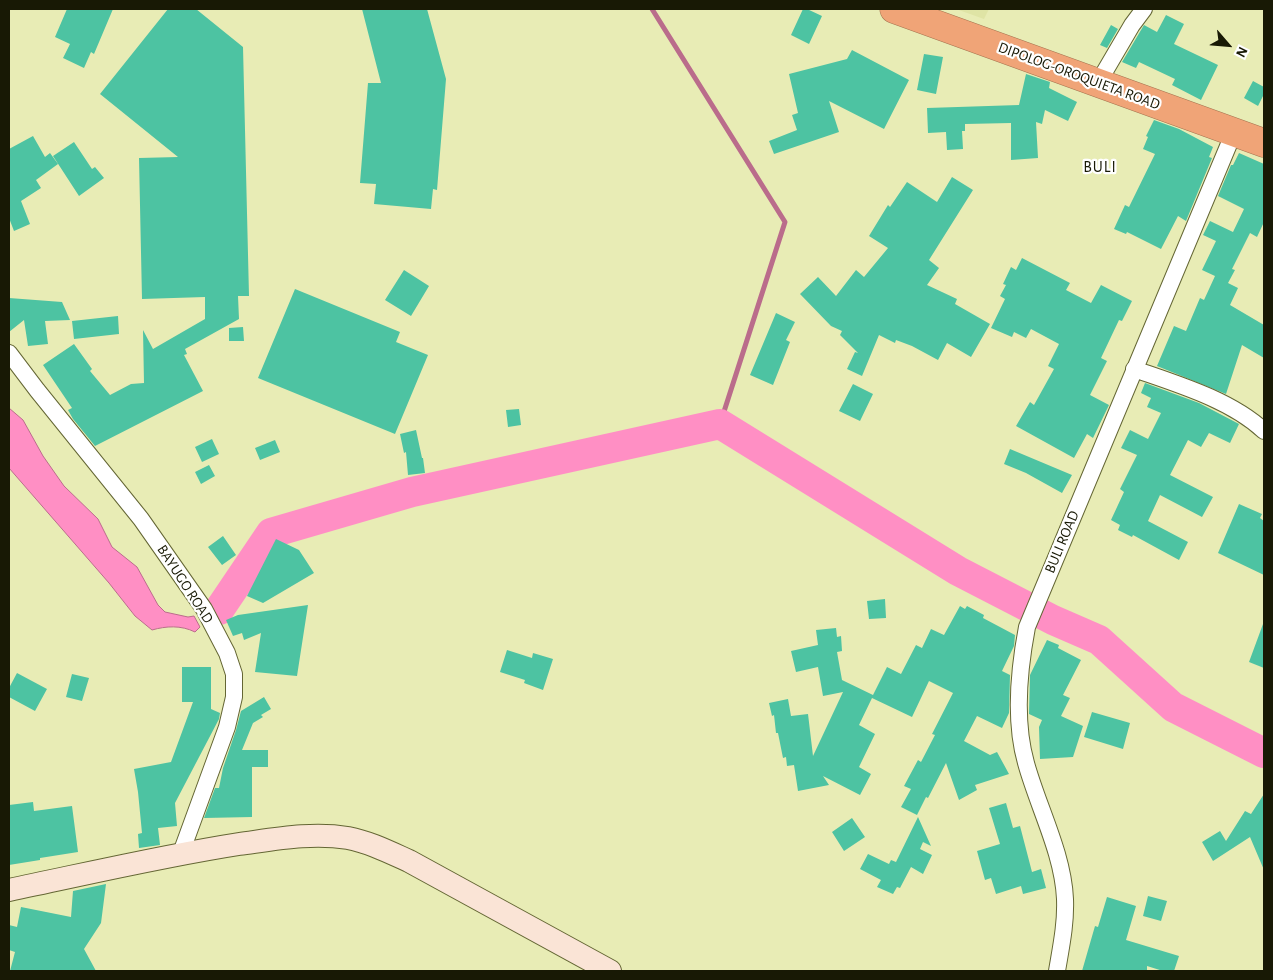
<!DOCTYPE html>
<style>
body{margin:0}
#map{position:relative;width:1273px;height:980px;overflow:hidden;background:#e8ecb5;font-family:"Alegreya Sans",sans-serif}
canvas{display:block}
.frame{position:absolute;inset:0;border:10px solid #181905;pointer-events:none}
.north{position:absolute;left:1203px;top:20px;width:50px;height:50px;-webkit-text-stroke:4px #fff;paint-order:stroke;rotate:117deg;font-size:14px;font-weight:700;line-height:20px;text-align:center;color:#181905}
.north::after{content:'';display:block;margin:auto;width:18px;height:22px;background:#181905;clip-path:polygon(50% 0,100% 100%,50% 72%,0 100%)}
</style>
<div id="map">
<canvas width="1273" height="980"></canvas>
<div class="frame"></div>
<div class="north">N</div>
</div>
<script>
const c = document.querySelector('canvas').getContext('2d');
c.lineJoin = 'round';
function fill(path, color) {
  c.fillStyle = color;
  c.fill(path, 'evenodd');
}
function strokePath(path, color, width, dash) {
  c.strokeStyle = color;
  c.lineWidth = width;
  c.lineCap = dash ? 'butt' : 'round';
  c.setLineDash(dash || []);
  c.stroke(path);
}
function drawText(font, color, halo, rows, align = 'center') {
  c.font = font + ' "Alegreya Sans",sans-serif';
  c.lineWidth = 4.5;
  c.setLineDash([]);
  c.textBaseline = 'middle';
  c.strokeStyle = halo;
  c.fillStyle = color;
  for (const [text, x, y, turn = 0] of rows) {
    c.save();
    c.translate(x, y);
    c.rotate((+turn || 0) * Math.PI / 180);
    c.textAlign = isNaN(turn) ? turn : align;
    if (halo) c.strokeText(text, 0, 0);
    c.fillText(text, 0, 0);
    c.restore();
  }
}
fill(new Path2D(`
 M956,9h33l-5,10z`), '#dfe4a5');
const water = new Path2D(`
 M9,408l14,12 20,36 21,30 34,33 14,28 25,20 21,38 7,7 23,5 6,-1 6,11 -5,5c-14,-7 -29,-6 -43,-2l-17,-14 -26,-33 -100,-115z`);
fill(water, '#ff8fc4');
strokePath(water, '#ba6c8b', 1);
strokePath(new Path2D(`
 M652,9l133,213 -65,202`), '#ba6c8b', 5);
strokePath(new Path2D(`
 M219,610l52,-77 141,-41 308,-68 238,147 95,49 46,20 74,67 91,46`), '#ff8fc4', 30);
fill(new Path2D(`
 M67,9h46l-19,45 -3,-2 -7,16 -21,-10 7,-14 -15,-7z
 M168,9h28l47,38 6,249h-11l1,23 -54,30 2,5 -3,1 19,36 -108,55 -22,-27 -5,-9 4,-2 -29,-43 31,-21 18,25 -2,2 20,24 21,-11 13,-1 -1,-53 10,19 52,-30v-22l-63,2 -3,-141 39,-1 -78,-63z
 M362,9h65l19,70 -9,111 -4,-1 -2,20 -57,-5 2,-20 -16,-1 8,-100h13z
 M803,9h4l15,7 -13,28 -18,-9z
 M1166,15l18,9 -10,20 44,21 -17,35 -29,-15 3,-6 -36,-17 -3,6 -14,-6 22,-37 13,7z
 M1111,25l7,4 -11,19 -7,-3z
 M852,50l57,30 -25,49 -55,-28 10,31 -65,22 -5,-13 28,-11 -5,-15 6,-2 -9,-39 58,-15z
 M924,54l19,3 -7,37 -19,-4z
 M1026,74l24,8 -1,6 28,14 -9,19 -23,-11 -3,14 -6,-2 2,36 -27,2v-37l-46,1v7h-3l1,18 -16,1 -1,-18 -18,1 -1,-25 92,-3z
 M1253,81l11,6v7l-6,12 -14,-8z
 M1154,120l25,9 34,18 -4,10 3,1 -26,63 -8,-5 -17,33 -34,-17 -1,2 -12,-5 11,-24 4,2 26,-53 -12,-5 5,-12 -2,-1z
 M33,136l12,21 5,-4 8,11 -22,16 5,8 -20,13 9,23 -16,7 -5,-13v-69z
 M74,142l18,27 3,-2 9,11 -25,18 -26,-40z
 M1239,153l25,11v58l-7,15 -7,-4 -18,36 3,1 -7,13 10,5 -8,17 34,20v33l-22,-13 -16,49 -69,-28 17,-40 12,5 14,-33 4,2 11,-24 -13,-6 14,-29 -13,-6 7,-14 23,11 11,-23 -26,-13 13,-31h2z
 M952,177l21,13 -44,70 10,8 -12,17 30,14 -2,5 35,20 -19,33 -24,-14 -9,17 -26,-14 -16,-6 -1,3 -16,-8 -17,41 -15,-7 8,-17 3,1 -18,-18 2,-4 -11,-5 -31,-32 18,-17 18,19 20,-26 8,7 24,-29 -19,-12 19,-31 2,2 17,-25 30,20z
 M1022,258l48,25 -4,7 25,13 10,-18 31,16 -10,20 -3,-1 -18,38 6,3 -17,34 19,10 -16,33 -6,-4 -13,24 -58,-32 14,-24 4,3 20,-36 -6,-3 11,-22 -28,-15 -5,9 -12,-6 -2,5 -21,-9 14,-29 -5,-3 6,-11 -3,-1 8,-17 5,3z
 M404,270l25,16 -18,30 -26,-16z
 M295,289l105,43 -4,10 32,13 -33,79 -137,-56z
 M9,298l53,4 8,18 -25,1 3,23 -20,2 -4,-26 -15,12z
 M776,313l19,9 -9,18 4,2 -17,43 -23,-10z
 M118,316l1,18 -45,5 -2,-18z
 M243,327l1,14h-15v-13z
 M1145,383l54,20 40,21 -9,19 -21,-10 -8,14 -13,-7 -18,35 43,22 -11,20 -42,-22 -12,26 40,21 -9,18 -46,-25 -1,2 -14,-7 2,-5 -9,-5 13,-28 -4,-3 17,-34 -16,-7 9,-18 18,9 13,-26 -14,-6 4,-9 -10,-5z
 M853,384l20,10 -13,27 -21,-10z
 M519,409l2,16 -13,2 -2,-17z
 M416,430l6,28h1l2,15 -17,2 -2,-23 -2,1 -4,-19z
 M212,439l7,15 -17,8 -7,-15z
 M275,440l5,12 -20,8 -5,-12z
 M1010,449l62,26 -10,18 -36,-20 -22,-9z
 M209,465l6,11 -14,8 -6,-12z
 M1239,504l23,10 -2,4 4,3v54l-46,-22z
 M223,536l13,19 -14,10 -14,-18z
 M276,539l23,11 15,23 -51,30 -16,-7z
 M885,599l1,19 -17,1 -2,-18z
 M308,605l-11,71 -42,-4 6,-39 -17,7 -2,-7 -9,3 -7,-16 12,-5z
 M960,606l5,3 2,-3 17,9 -1,3 32,17 -1,11 -12,25 8,4 -1,38 -7,15 -25,-12 -13,25 26,14 7,-3 12,22 -34,11 2,5 -18,10 -13,-37 -18,35 -2,-1 -9,18 -16,-8 10,-18 -7,-3 14,-26 3,2 14,-27 -3,-1 21,-41 -24,-12 -17,36 -40,-19 -13,27 16,9 -16,33 12,7 -11,21 -37,-19 6,9 -31,6 -4,-26 -7,1 -1,-9 -3,1 -5,-25h-2l-2,-18 -2,1 -3,-13 19,-4 3,17 17,-2 5,42 30,-64 -20,4 -5,-29 -22,5 -5,-21 27,-6 -2,-15 20,-2 1,9 4,-1 1,15 -5,1 5,28 31,15 14,-28 14,7 15,-29 6,3 9,-19 13,6z
 M1263,624l1,1v43l-15,-6z
 M1047,640l12,5 -1,3 23,12 -18,35 7,3 -9,18 22,10 -10,31 -33,2 -1,-32 3,-7 -13,-6 1,-39z
 M507,650l25,8 1,-5 20,6 -10,31 -19,-7 1,-3 -25,-8z
 M182,667h29v42l9,4 -1,6 -44,84 2,23 -19,2 2,17 -21,3 -1,-14 4,-1 -4,-41 -4,-23 37,-7 22,-60h-11z
 M17,673l30,16 -12,22 -26,-14v-9z
 M72,674l17,4 -7,23 -16,-4z
 M264,697l7,12 -10,6 2,2 -10,6 -11,27h26v17h-16v50l-48,1 11,-30h4l4,-20 13,-38 5,-19z
 M1092,712l38,11 -7,26 -39,-12z
 M1264,794v76l-14,-33 -37,24 -11,-19 18,-11 6,10 19,-30 6,3z
 M33,802l1,9 38,-5 6,46 -38,6v2l-31,5v-60z
 M1006,803l7,25 7,-2 12,46 9,-3 5,19 -23,6 -2,-8 -25,8 -5,-16 -6,2 -8,-29 23,-7 -11,-36z
 M918,817l13,29 -8,-4 -3,7 12,6 -9,19 -12,-7 -11,21 -3,-1 -4,7 -16,-7 4,-7 -21,-11 8,-15 21,10 2,-4 5,2z
 M852,818l13,19 -21,14 -12,-19z
 M106,884l-5,39 -17,26 12,22h-86l5,-19 -6,-2v-25l8,2 4,-20 50,10 2,-26z
 M1148,896l19,5 -6,20 -18,-5z
 M1107,897l29,9 -10,34 53,16 -5,15h-11l-16,-5v5h-65l13,-45 3,1z`), '#4dc3a2');
const street = new Path2D(`
 M1098,83l34,-58 12,-16
 M9,353l28,37 104,129 63,90 23,44 7,21v23l-7,30 -46,126
 M1134,369c43,15 97,31 130,62
 M1057,971c4,-24 9,-47 8,-72 -2,-46 -27,-92 -39,-136 -12,-42 -7,-94 1,-136l207,-495`);
const secondary = new Path2D(`
 M9,890c77,-16 153,-34 230,-46 37,-5 73,-12 109,-6 21,4 41,14 61,23l201,110`);
const highway = new Path2D(`
 M894,9l370,134`);
strokePath(street, '#646634', 18);
strokePath(secondary, '#646634', 24);
strokePath(highway, '#a4734f', 29);
strokePath(street, '#fff', 16);
strokePath(secondary, '#fae4d6', 22);
strokePath(highway, '#f0a477', 28);
drawText('15px', '#181905', '#fff', [
 ["DIPOLOG-OROQUIETA ROAD",1079,76,20],
 ["BULI ROAD",1062,542,-67],
 ["BAYUGO ROAD",185,584,57]
]);
c.letterSpacing = '1px';
drawText('16px', '#181905', '#fff', [
 ["BULI",1100,167]
]);
c.letterSpacing = '0px';
</script>
